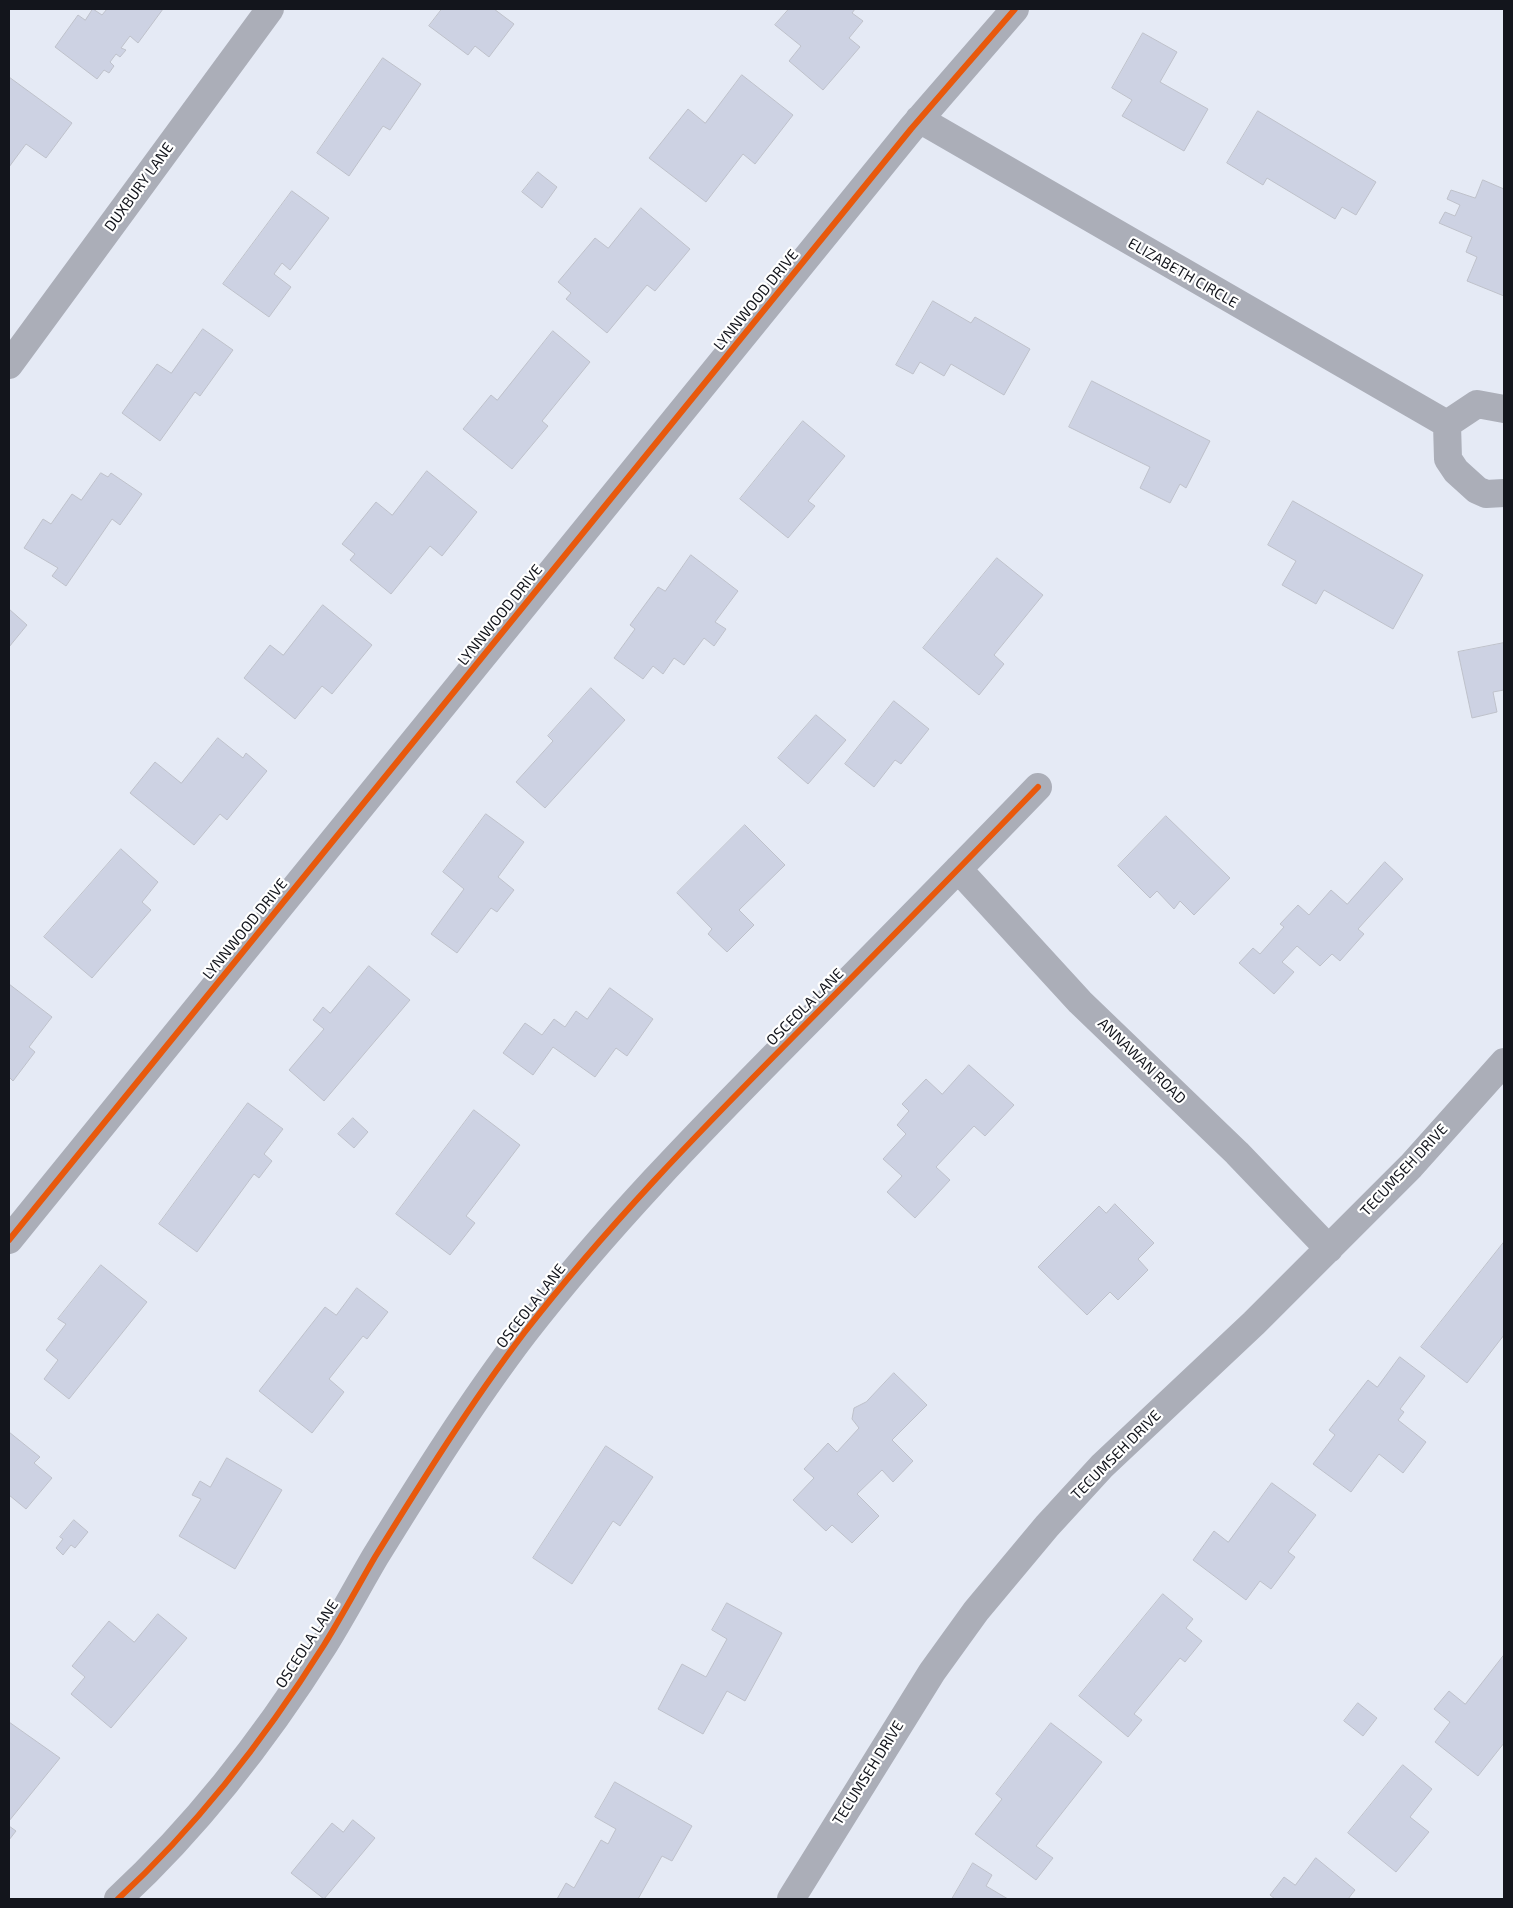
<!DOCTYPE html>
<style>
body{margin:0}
#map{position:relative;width:1513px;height:1908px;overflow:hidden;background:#e5eaf5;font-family:"Exo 2",sans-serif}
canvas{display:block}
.frame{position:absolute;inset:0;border:10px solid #13151c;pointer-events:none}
</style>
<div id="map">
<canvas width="1513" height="1908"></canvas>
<div class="frame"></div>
</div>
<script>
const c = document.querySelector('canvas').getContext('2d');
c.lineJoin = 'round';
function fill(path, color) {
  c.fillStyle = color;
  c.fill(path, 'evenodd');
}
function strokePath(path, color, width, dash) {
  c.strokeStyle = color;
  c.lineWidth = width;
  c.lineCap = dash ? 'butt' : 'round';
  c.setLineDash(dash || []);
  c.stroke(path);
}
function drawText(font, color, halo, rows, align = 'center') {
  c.font = font + ' "Exo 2",sans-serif';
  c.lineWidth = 4.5;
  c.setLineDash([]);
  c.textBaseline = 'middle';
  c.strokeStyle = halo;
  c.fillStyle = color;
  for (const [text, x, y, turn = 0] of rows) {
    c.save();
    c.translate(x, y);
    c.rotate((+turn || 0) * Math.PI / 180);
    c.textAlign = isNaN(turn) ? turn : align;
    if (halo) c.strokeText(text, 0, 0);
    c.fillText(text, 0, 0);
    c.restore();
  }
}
const building = new Path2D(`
 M93,9l9,6 5,-6h56l-25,34 -8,-7 -9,12 5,2 -6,7 -4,-3 -6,8 4,4 -5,7 -5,-3 -7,9 -42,-32 23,-32 7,5z
 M442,9h52l20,15 -25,33 -14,-11 -7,9 -39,-29z
 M789,9h66l-3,4 11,8 -14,17 11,9 -37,43 -34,-29 12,-15 -26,-21z
 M1143,33l34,19 -17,30 48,27 -24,42 -62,-35 10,-16 -20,-12z
 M383,58l38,26 -31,46 -7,-4 -34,50 -32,-23z
 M742,75l51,40 -38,49 -12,-10 -37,48 -57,-44 39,-49 17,14z
 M9,77l63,46 -26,35 -20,-14 -17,23z
 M1258,111l118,71 -20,33 -14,-8 -7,12 -68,-41 -4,7 -36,-22z
 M538,172l19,15 -15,21 -20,-16z
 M1483,180l21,9v107l-37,-15 10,-24 -11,-5 6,-15 -33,-14 6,-11 10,4 5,-11 -13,-6 4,-9 24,8z
 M292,191l37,27 -39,52 -8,-7 -8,11 17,13 -22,30 -46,-33z
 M641,208l49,41 -35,42 -8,-6 -40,48 -41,-34 5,-6 -13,-11 37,-44 13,10z
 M933,301l38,22 4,-6 55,32 -26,46 -53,-31 -7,12 -24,-14 -7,12 -17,-9z
 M203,329l30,21 -33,46 -5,-4 -35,49 -38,-28 35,-49 14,9z
 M553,331l37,31 -48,59 6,5 -36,43 -49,-40 28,-34 6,5z
 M1092,381l118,60 -24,47 -6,-4 -10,19 -30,-15 10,-21 -81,-40z
 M803,421l42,35 -37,45 7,5 -27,32 -48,-39z
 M427,471l50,41 -35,44 -12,-10 -39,48 -41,-34 5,-6 -13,-10 34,-42 16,13z
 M101,473l7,4 3,-4 31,21 -22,31 -8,-6 -46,67 -14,-10 6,-8 -34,-20 19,-29 8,5 21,-30 9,6z
 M1293,501l130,74 -30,54 -69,-39 -8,14 -34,-19 14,-24 -28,-16z
 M691,555l47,36 -23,31 11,7 -12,17 -10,-8 -20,27 -10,-7 -11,16 -10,-8 -10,13 -29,-21 21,-29 -5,-4 28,-38 7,4z
 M997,558l46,37 -49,60 10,9 -25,31 -56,-47z
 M323,605l49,40 -40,49 -10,-8 -27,33 -51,-41 26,-33 13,10z
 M9,609l18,16 -18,22z
 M1504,643v47l-11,2 4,20 -25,6 -14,-66z
 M591,688l34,32 -80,88 -29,-26 37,-41 -5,-5z
 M894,701l35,28 -28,35 -6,-4 -21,27 -29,-23z
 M816,715l30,25 -38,44 -30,-26z
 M218,738l25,20 3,-5 21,18 -40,49 -7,-6 -26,31 -64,-52 25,-31 26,21z
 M486,814l38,28 -26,35 16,13 -17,22 -6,-4 -34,45 -26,-19 33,-45 -21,-17z
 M1166,816l64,62 -36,37 -14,-14 -6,8 -17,-18 -7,7 -32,-32z
 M745,825l40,40 -46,45 15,15 -27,27 -19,-18 4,-5 -35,-36z
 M121,849l37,33 -16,20 9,8 -59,68 -48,-41z
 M1385,862l18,17 -45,50 6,5 -24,27 -8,-7 -12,12 -23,-20 -15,16 12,10 -20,22 -35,-31 14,-15 7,6 24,-27 -4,-3 18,-19 11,10 22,-25 16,14z
 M369,966l41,34 -86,101 -35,-31 35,-41 -11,-9 10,-13 7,6z
 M9,984l43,33 -23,30 6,5 -22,29 -4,-4z
 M610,988l43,31 -26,37 -11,-8 -21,29 -42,-30 -20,28 -30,-22 22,-30 17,12 12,-16 11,8 11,-16 11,8z
 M969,1065l45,40 -29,31 -11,-10 -38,41 14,13 -35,38 -28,-26 15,-16 -19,-17 23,-25 -9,-9 12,-14 -7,-7 24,-25 16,15z
 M248,1103l35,26 -19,25 8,7 -13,17 -5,-4 -57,78 -38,-28z
 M474,1110l46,35 -54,71 9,7 -25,32 -54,-41z
 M353,1118l15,14 -14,16 -16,-14z
 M1115,1204l39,39 -16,16 10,11 -30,30 -8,-8 -23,23 -49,-48 61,-61 7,7z
 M1504,1242v93l-37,48 -46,-36z
 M101,1265l46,37 -78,97 -25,-20 14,-19 -12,-10 20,-26 -8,-5z
 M357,1288l31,24 -21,27 -4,-3 -34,43 15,13 -32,41 -53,-42 66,-84 11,8z
 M1400,1357l25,19 -25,33 4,3 -6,8 28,22 -23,31 -24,-19 -28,38 -38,-28 22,-29 -6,-5 39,-50 9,7z
 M894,1373l33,32 -35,35 21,21 -20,21 -11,-12 -25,24 22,22 -27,27 -20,-18 -6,6 -33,-31 21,-22 -10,-9 24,-26 9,9 22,-24 -7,-9 2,-11 12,-6z
 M9,1432l31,25 -6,6 18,15 -26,31 -17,-14z
 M606,1446l47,31 -33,49 -7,-5 -41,63 -39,-26z
 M227,1458l55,32 -47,79 -56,-33 22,-37 -9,-4 8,-14 10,6z
 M1272,1483l44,32 -28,37 7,5 -24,32 -11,-8 -14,19 -53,-40 21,-29 14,11z
 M74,1520l14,12 -13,16 -4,-3 -8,10 -7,-7 7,-9 -3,-2z
 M1163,1594l30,25 -7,9 16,13 -17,21 -5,-4 -46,56 8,6 -14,17 -49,-41z
 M727,1603l55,30 -37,68 -18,-10 -24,43 -45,-25 24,-45 24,13 21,-38 -15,-9z
 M158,1614l29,24 -76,90 -40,-34 14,-17 -13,-11 37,-45 25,21z
 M1504,1655v88l-26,33 -43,-34 15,-20 -16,-13 15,-18 16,13z
 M1358,1703l19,15 -14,18 -19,-15z
 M9,1722l51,36 -51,63z
 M1051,1723l51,39 -66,84 17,12 -17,22 -61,-46 27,-35 -6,-5z
 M1403,1765l29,24 -22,28 19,15 -33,40 -48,-39z
 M615,1782l77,44 -20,35 -10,-5 -24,43h-81l9,-16 8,5 27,-48 7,4 8,-15 -21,-12z
 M353,1820l22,18 -51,61 -33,-26 41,-50 11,9z
 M9,1826l7,5 -7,9z
 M1316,1858l39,32 -7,9h-73l-5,-4 14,-18 11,8z
 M973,1863l19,12 -6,11 22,13h-56z`);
fill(building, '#cdd2e3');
strokePath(building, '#bec1ca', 1);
strokePath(new Path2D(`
 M919,119l528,305 1,35 8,12 21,19 9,4 18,-1
 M9,365l261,-356
 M1447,424l30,-20 27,5
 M958,869l122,133 157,151 92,96
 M9,1240l902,-1111 104,-120
 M118,1899c80,-74 148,-162 206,-254 18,-29 34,-59 51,-88 47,-76 95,-153 149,-224 82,-106 175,-201 269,-296 82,-83 164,-166 245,-250
 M791,1899l141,-227 44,-61 71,-85 55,-60 152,-143 157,-157 93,-104`), '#abaeb8', 28);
strokePath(new Path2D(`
 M9,1240l902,-1111 104,-120
 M118,1899c80,-74 148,-162 206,-254 18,-29 34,-59 51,-88 47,-76 95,-153 149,-224 82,-106 175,-201 269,-296 82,-83 164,-166 245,-250`), '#e8590c', 6);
drawText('15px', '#13151c', '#fff', [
 ["DUXBURY LANE",139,187,-54],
 ["ELIZABETH CIRCLE",1183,273,30],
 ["LYNNWOOD DRIVE",756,300,-51],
 ["LYNNWOOD DRIVE",500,615,-51],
 ["LYNNWOOD DRIVE",245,929,-51],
 ["OSCEOLA LANE",805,1007,-45],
 ["ANNAWAN ROAD",1142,1061,44],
 ["TECUMSEH DRIVE",1404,1170,-47],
 ["OSCEOLA LANE",531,1306,-52],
 ["TECUMSEH DRIVE",1116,1455,-45],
 ["OSCEOLA LANE",307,1644,-57],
 ["TECUMSEH DRIVE",868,1773,-58]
]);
</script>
